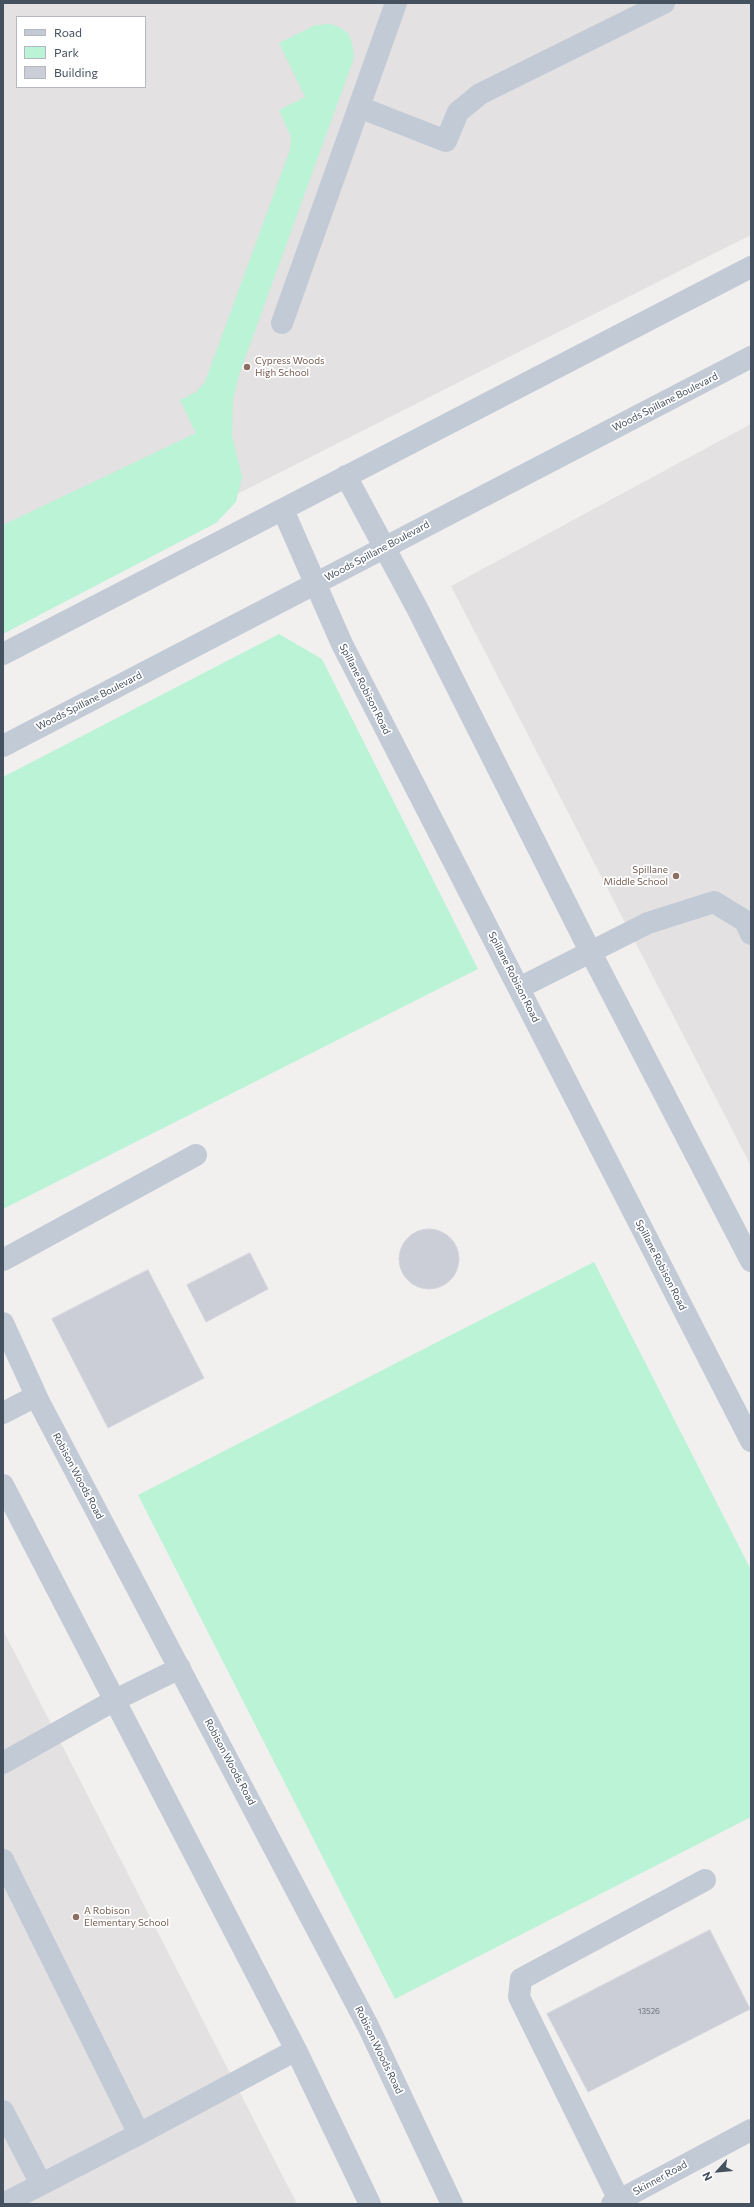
<!DOCTYPE html>
<style>
body{margin:0}
#map{position:relative;width:754px;height:2207px;overflow:hidden;background:#f2f0ef;font-family:Commissioner,sans-serif}
canvas{display:block}
.frame{position:absolute;inset:0;border:4px solid #46515f;pointer-events:none}
.legend{position:absolute;left:16px;top:16px;width:130px;height:72px;box-sizing:border-box;background:#fff;border:1px solid #b5b9bf;margin:0;padding:5px 7px;list-style:none;font-size:12px;color:#46515f}
.legend li{display:flex;align-items:center;gap:8px;height:20px}
.legend b{width:20px;border:1px solid #b5b9bf}
.north{position:absolute;left:698px;top:2151px;width:40px;height:40px;-webkit-text-stroke:3px #fff;paint-order:stroke;rotate:243deg;font-size:11px;font-weight:700;line-height:16px;text-align:center;color:#46515f}
.north::after{content:'';display:block;margin:auto;width:14px;height:18px;background:#46515f;clip-path:polygon(50% 0,100% 100%,50% 72%,0 100%)}
</style>
<div id="map">
<canvas width="754" height="2207"></canvas>
<div class="frame"></div>
<ul class="legend">
<li><b style="height:5px;background:#c2cad6"></b>Road</li>
<li><b style="height:11px;background:#baf3d5"></b>Park</li>
<li><b style="height:11px;background:#cbced6"></b>Building</li>
</ul>
<div class="north">N</div>
</div>
<script>
const c = document.querySelector('canvas').getContext('2d');
c.lineJoin = 'round';
function fill(path, color) {
  c.fillStyle = color;
  c.fill(path, 'evenodd');
}
function strokePath(path, color, width, dash) {
  c.strokeStyle = color;
  c.lineWidth = width;
  c.lineCap = dash ? 'butt' : 'round';
  c.setLineDash(dash || []);
  c.stroke(path);
}
function drawText(font, color, halo, rows, align = 'center') {
  c.font = font + ' Commissioner,sans-serif';
  c.lineWidth = 3.5;
  c.setLineDash([]);
  c.textBaseline = 'middle';
  c.strokeStyle = halo;
  c.fillStyle = color;
  for (const [text, x, y, turn = 0] of rows) {
    c.save();
    c.translate(x, y);
    c.rotate((+turn || 0) * Math.PI / 180);
    c.textAlign = isNaN(turn) ? turn : align;
    if (halo) c.strokeText(text, 0, 0);
    c.fillText(text, 0, 0);
    c.restore();
  }
}
fill(new Path2D(`
 M3,3h748v232l-748,377zM17,17h128v70h-128z
 M751,424v742l-300,-580z
 M3,1630l294,574h-294z`), '#e3e1e1');
fill(new Path2D(`
 M330,24c21,6 22,13 24,34l-114,314 -7,27 -1,36 10,42 -6,25 -20,21 -213,111v-109l193,-92 -16,-33 16,-8 9,-10 85,-232 1,-13 -12,-27 26,-13 -26,-54 37,-18z
 M279,634l43,25 156,310 -475,240v-432z
 M594,1262l157,308v247l-356,182 -257,-504z`), '#baf3d5');
const building = new Path2D(`
 M399 1259a30 30 0 1 1 60 0a30 30 0 1 1-60 0Z
 M250,1253l18,36 -62,33 -19,-37z
 M148,1270l56,108 -96,50 -56,-109z
 M710,1930l40,79 -162,83 -41,-78z`);
fill(building, '#cbced6');
strokePath(building, '#d3d5dc', 1);
strokePath(new Path2D(`
 M359,107l87,34 12,-29 22,-18 184,-91
 M282,323l114,-320
 M346,476l71,132 173,343 161,310
 M283,510l59,134 409,797
 M3,654l748,-387
 M3,746l748,-389
 M519,988l129,-65 66,-21 31,19 6,13
 M3,1260l193,-105
 M3,1323l37,81 328,622 84,178
 M3,1413l33,-17
 M3,1485l293,565 74,154
 M3,1763l112,-63 65,-32
 M3,1860l136,274
 M3,2111l38,73
 M619,2200l-100,-203 2,-18 184,-99
 M3,2204l136,-70 157,-84
 M612,2204l139,-74`), '#c2cad6', 22);
for (const [x, y, r, color] of [
 [247,367,4,"#8d6e63"],
 [676,876,4,"#8d6e63"],
 [76,1917,4,"#8d6e63"]
]) {
  const dot = new Path2D();
  dot.arc(x, y, r, 0, 2 * Math.PI);
  c.fillStyle = color;
  c.fill(dot);
  strokePath(dot, '#fff', 1.5);
}
drawText('8px', '#67707d', null, [
 ["13526",649,2011]
]);
drawText('10px', '#785e54', '#fff', [
 ["Cypress Woods",255,361],
 ["High School",255,373],
 ["Spillane",668,870,"right"],
 ["Middle School",668,882,"right"],
 ["A Robison",84,1911],
 ["Elementary School",84,1923]
], 'left');
drawText('10px', '#46515f', '#fff', [
 ["Woods Spillane Boulevard",665,402,-27],
 ["Woods Spillane Boulevard",377,551,-28],
 ["Spillane Robison Road",365,689,63],
 ["Woods Spillane Boulevard",89,701,-27],
 ["Spillane Robison Road",514,977,63],
 ["Spillane Robison Road",661,1265,63],
 ["Robison Woods Road",78,1476,62],
 ["Robison Woods Road",230,1762,62],
 ["Robison Woods Road",379,2050,64],
 ["Skinner Road",660,2178,-29]
]);
</script>
